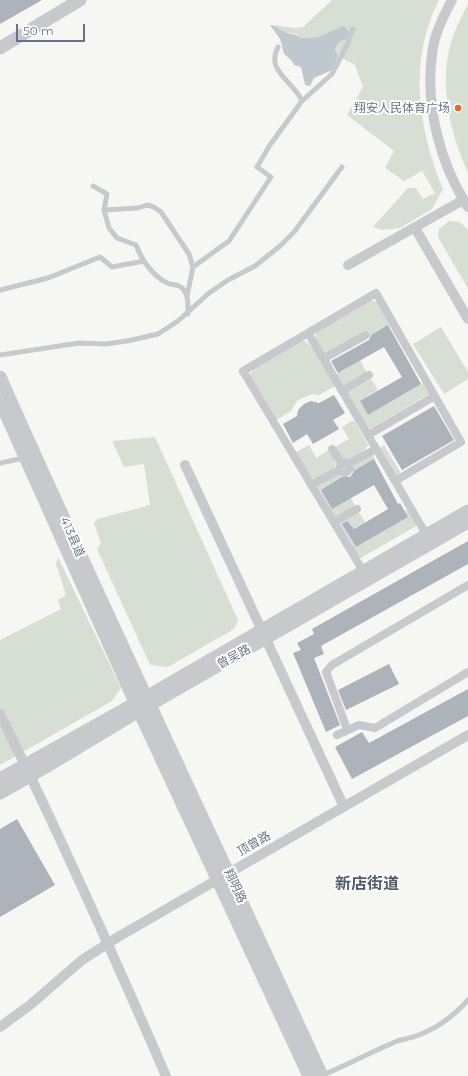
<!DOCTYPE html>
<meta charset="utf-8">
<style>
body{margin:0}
#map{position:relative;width:468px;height:1076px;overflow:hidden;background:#f6f7f3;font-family:Montserrat,sans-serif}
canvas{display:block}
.scale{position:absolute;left:16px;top:24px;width:69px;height:18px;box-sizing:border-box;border:2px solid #657385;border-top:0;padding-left:5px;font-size:12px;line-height:14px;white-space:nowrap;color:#657385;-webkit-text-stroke:3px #fff;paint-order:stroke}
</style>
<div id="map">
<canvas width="468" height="1076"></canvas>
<div class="scale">50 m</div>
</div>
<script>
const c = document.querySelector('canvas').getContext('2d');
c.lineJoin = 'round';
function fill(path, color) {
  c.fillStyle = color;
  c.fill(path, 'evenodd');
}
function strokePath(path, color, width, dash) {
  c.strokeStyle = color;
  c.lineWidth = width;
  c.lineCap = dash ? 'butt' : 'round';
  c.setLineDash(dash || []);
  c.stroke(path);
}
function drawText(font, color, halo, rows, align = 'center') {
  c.font = font + ' Montserrat,"Noto Sans SC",sans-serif';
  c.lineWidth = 4;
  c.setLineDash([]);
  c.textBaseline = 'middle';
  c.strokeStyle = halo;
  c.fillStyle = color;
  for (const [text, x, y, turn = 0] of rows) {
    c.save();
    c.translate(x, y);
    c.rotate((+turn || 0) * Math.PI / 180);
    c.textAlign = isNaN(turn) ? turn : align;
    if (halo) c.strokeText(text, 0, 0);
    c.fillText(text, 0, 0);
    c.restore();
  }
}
fill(new Path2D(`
 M332,0h107c-31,60 -21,129 4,189l-11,20 -32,19 -18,2 -9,-3 35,-39h8l7,11 12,-6 -13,-22 -18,10 -19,-13 9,-17 -47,-36 16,-28 -8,-22 -17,-9 -3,-7 4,-7 -14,-8 -7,3 -17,1 -5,-4 -11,-2 -10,-7 20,3 8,-1z
 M468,4v169c-16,-35 -27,-78 -20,-117 3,-19 11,-35 20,-52z
 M449,221l11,1 8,8v59l-30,-52 1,-8z
 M368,300l12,3 51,90 -58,34 -6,2 -21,-36 25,-14 7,11 -18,11 8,14 55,-32 -34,-58 -18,10 -3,-5 -44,26c-4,-8 -12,-17 -7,-25z
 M441,327l27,45v7l-24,15 -31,-50z
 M299,341h6l8,7 22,38 -16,9 -7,-1 -10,4 -5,3 -6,10 -15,9 -25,-41 -1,-5 3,-5z
 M329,359l8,15 23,-14 7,13 -25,14 -15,-27z
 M354,420l14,25 -5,7 -16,9 -5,-3 -7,-11 14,-8 -7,-12z
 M155,437l83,183 -4,9 -66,38 -18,-2 -53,-116 4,-5 -7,-21 4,-4 52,-14 -6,-41 -20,3 -12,-26z
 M309,445l7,13 13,-8 7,13 -2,6 -19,10 -4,-1 -15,-26z
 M384,445l18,30 -7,4 -17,-30z
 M372,454l3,5 -54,31 11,19 19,-11 5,9 -21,12 -18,-33z
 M408,509l10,16 -59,34 -22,-36 21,-12 7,11 -12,7h-8l11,18 52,-30 -3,-6z
 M58,557l63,131 -9,13 -112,64v-125l61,-31 -3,-9 8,-5 -10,-31z`), '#d7ded4');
fill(new Path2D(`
 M270,25c7,0 9,4 15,7 6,3 11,1 16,6l17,-1 25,-11 6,5 -2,8 -8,3 -4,7 3,7 -6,14 -18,8 -4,8 -5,-1 -4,-18 -7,-2 -2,-4 -8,-7 -4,-15z`), '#bfc8ce');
fill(new Path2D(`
 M0,0h42l-42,24z
 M388,325l33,59 -53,31 -8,-14 42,-24 -18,-30 -46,26 -7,-12 38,-21 2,-5z
 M334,395l11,18 -12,7 6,9 -26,15 -6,-10 -14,9 -10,-19 14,-8 1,-6 6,-6 7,-3 8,2z
 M434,406l20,34 -52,30 -20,-34z
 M374,459l24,45 2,-1 8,14 -52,30 -14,-23 5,-3 7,8 34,-20 -14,-24 -42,24 -11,-19 21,-13h8l5,-7z
 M468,541v23l-147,82 3,8 -10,4 26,67 -14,7 -33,-79 8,-3 -4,-7 17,-9 -2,-5z
 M389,664l10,20 -53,26 -8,-20z
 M468,689v27l-116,63 -17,-32 27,-15 7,11z
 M17,819l38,66 -55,32v-88z`), '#acb3ba');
strokePath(new Path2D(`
 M278,47c-13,25 16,34 24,54
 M93,186l14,8 -3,16 5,18 8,10 19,7c6,15 16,30 31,38 3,2 8,1 12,3 10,5 9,18 9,28
 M104,210l34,-2 9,-3 7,2 7,5 28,42 4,13
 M0,290l48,-12 52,-21 12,10 32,-6
 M187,296l6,-29 36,-26 42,-64 -14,-10 13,-22 32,-44 30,-27 15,-29 6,-16
 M0,355l79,-12 27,1 21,-3 31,-7 20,-13 31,-28 19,-13 27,-14 25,-20 14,-14 48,-65
 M0,463l24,-5
 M323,1075c24,-10 48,-23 72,-33 6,-3 14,-3 21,-6 20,-7 38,-20 52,-36`), '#c7c9cd', 5);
strokePath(new Path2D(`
 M308,333l87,148
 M323,359l43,-24
 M342,391l27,-16
 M368,435l67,-39
 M332,449l9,14
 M339,470l2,-7 4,-1 3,2 28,-15
 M311,485l28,-15 7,3 4,-4 -2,-5
 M334,522l23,-13
 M363,571l-120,-200 133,-78 85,149 -66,39 31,53
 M347,729l-21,-57 6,-7 136,-80
 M337,735l22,-10 16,3 93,-56`), '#c7c9cd', 8);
strokePath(new Path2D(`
 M452,0c-9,17 -18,35 -20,54 -7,52 8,110 36,153
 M415,228l53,91
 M348,265l115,-65
 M185,465l159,342
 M0,714c59,119 113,240 166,362
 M0,1027l30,-22 52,-45 36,-23 350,-202`), '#c7c9cd', 10);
strokePath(new Path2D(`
 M0,48l80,-48
 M0,377c104,235 216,466 322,699
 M0,401l139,310 170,365
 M0,779l136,-76 332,-192
 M0,793l49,-28 90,-54 329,-189`), '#c7c9cd', 13);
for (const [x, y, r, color] of [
 [458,108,4,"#e46926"]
]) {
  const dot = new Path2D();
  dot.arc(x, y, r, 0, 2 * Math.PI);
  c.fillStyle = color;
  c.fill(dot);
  strokePath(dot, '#fff', 1.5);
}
drawText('12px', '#657385', '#fff', [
 ["翔安人民体育广场",450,108]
], 'right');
drawText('12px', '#657385', '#fff', [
 ["413县道",72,537,66],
 ["曾吴路",234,657,-29],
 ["顶曾路",254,844,-30],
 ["翔明路",235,886,65]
]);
drawText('bold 16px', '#535d6a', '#fff', [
 ["新店街道",367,884]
]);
</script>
